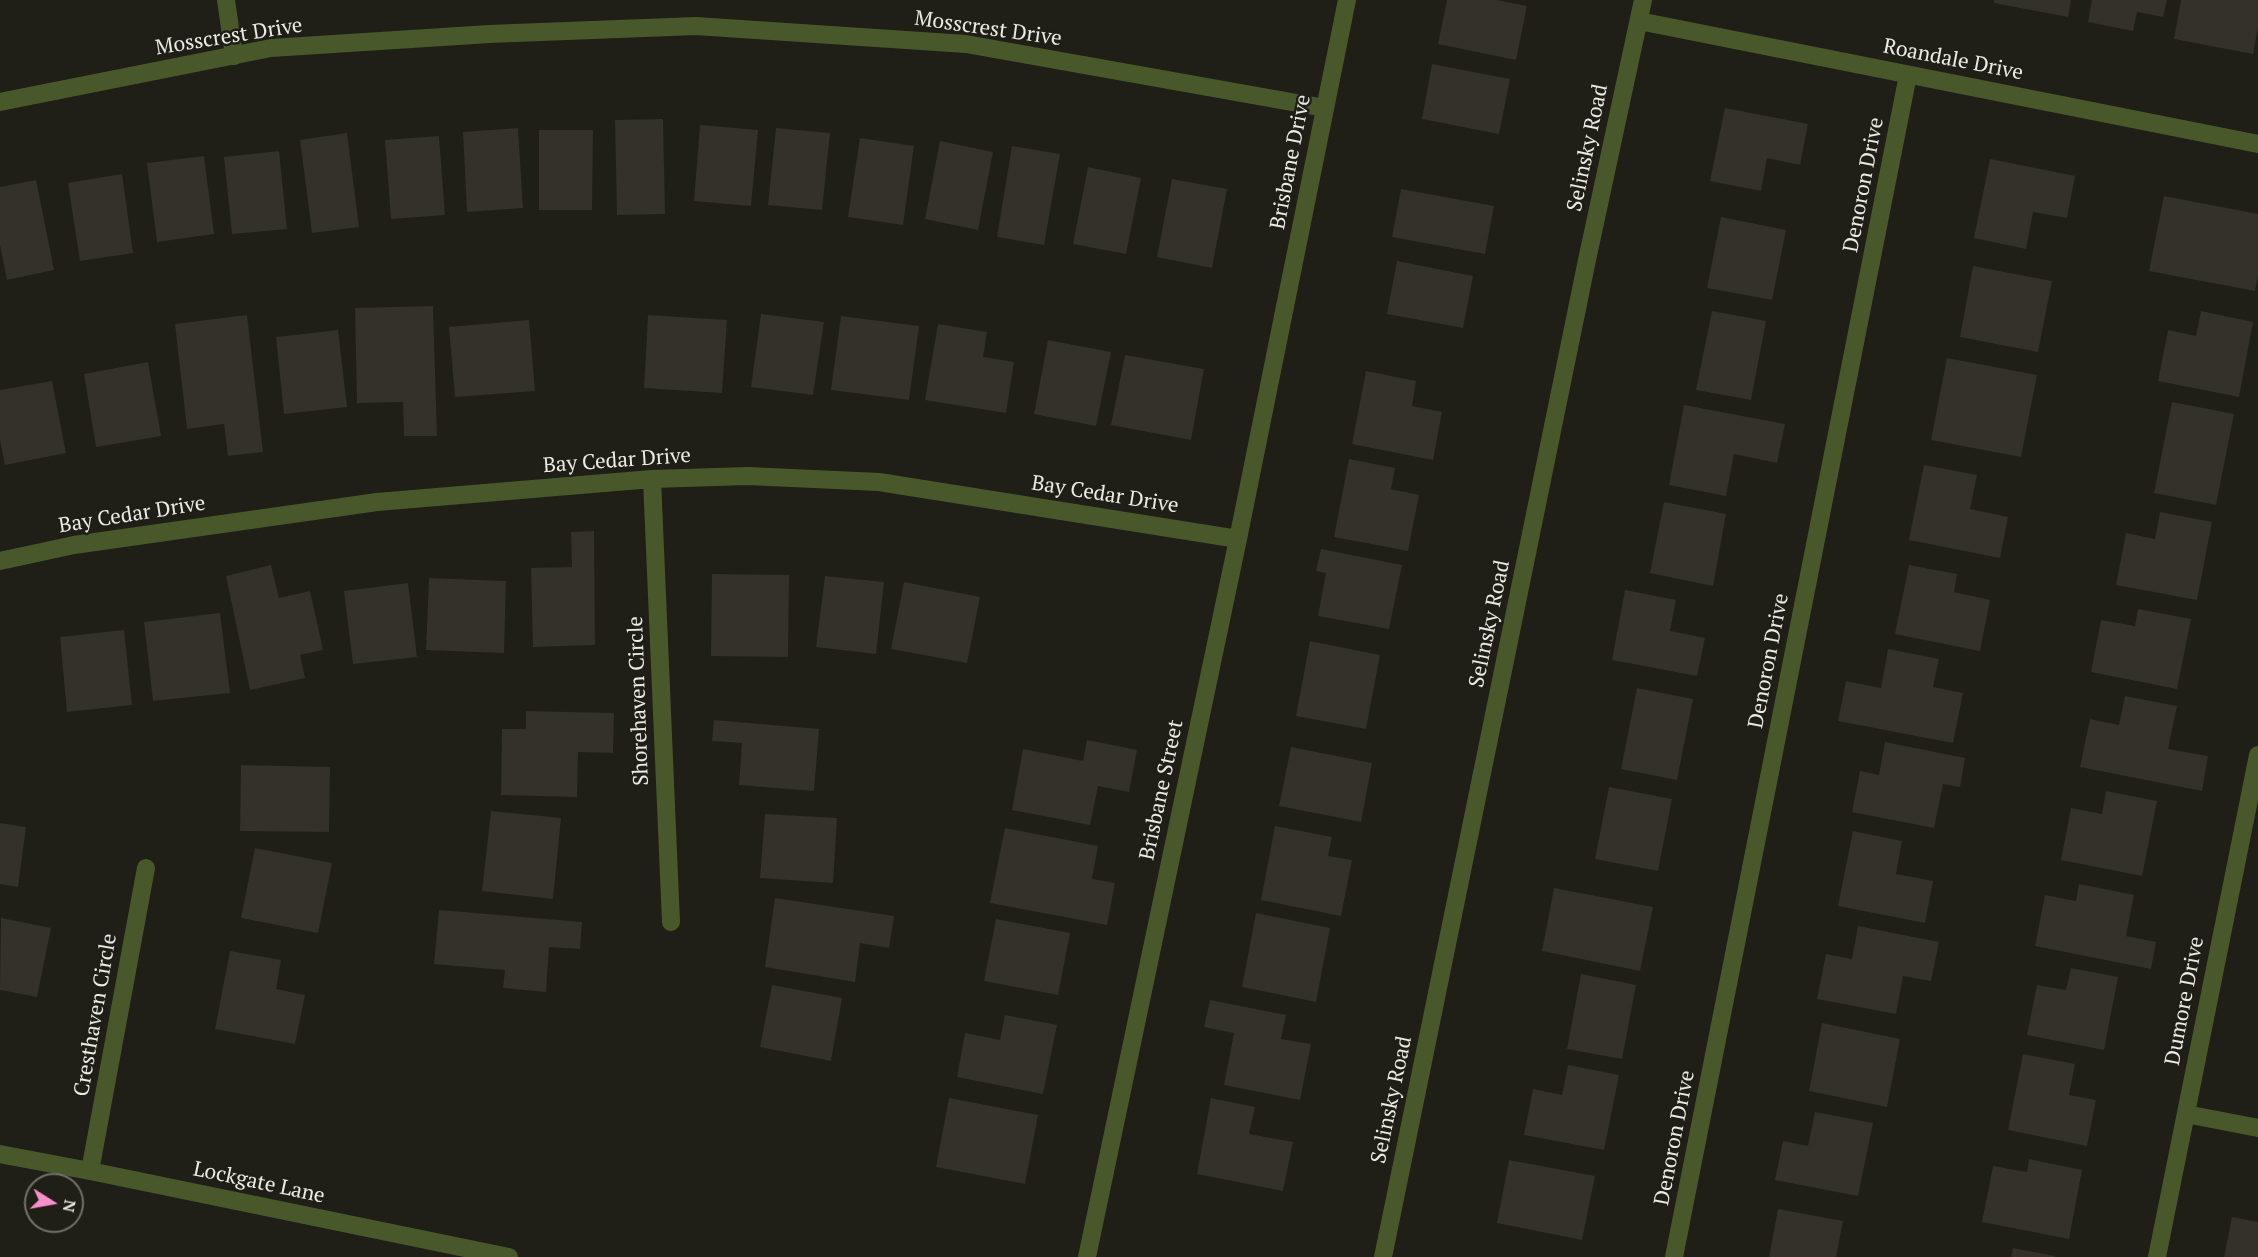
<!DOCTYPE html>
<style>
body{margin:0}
#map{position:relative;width:2258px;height:1257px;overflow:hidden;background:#1f1e17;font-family:"PT Serif",serif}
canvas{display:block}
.north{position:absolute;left:24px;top:1173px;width:60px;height:60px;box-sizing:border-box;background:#1f1e17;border:2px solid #71706a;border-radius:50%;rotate:101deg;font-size:16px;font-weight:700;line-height:24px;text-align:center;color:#ebebe6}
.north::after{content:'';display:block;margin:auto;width:21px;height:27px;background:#f98fca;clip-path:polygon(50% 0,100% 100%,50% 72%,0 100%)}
</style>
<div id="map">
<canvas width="2258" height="1257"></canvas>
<div class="north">N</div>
</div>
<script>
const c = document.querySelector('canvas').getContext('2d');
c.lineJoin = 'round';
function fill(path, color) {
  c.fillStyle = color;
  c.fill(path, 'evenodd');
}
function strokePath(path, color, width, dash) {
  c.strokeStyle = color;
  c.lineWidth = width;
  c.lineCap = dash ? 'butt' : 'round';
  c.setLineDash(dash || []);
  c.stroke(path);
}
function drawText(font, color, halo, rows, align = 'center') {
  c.font = font + ' "PT Serif",serif';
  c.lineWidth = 5;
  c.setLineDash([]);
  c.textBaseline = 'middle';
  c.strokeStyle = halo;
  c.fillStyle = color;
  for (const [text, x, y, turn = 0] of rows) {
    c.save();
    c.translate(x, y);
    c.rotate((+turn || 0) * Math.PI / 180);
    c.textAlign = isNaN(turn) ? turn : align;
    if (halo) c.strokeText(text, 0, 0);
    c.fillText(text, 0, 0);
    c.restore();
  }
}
fill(new Path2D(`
 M1447,0h50l30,6 -11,54 -78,-16z
 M1994,0h77l-3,17 -74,-14z
 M2092,0h75l-4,17 -26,-5 -4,19 -45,-9z
 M2181,0h77v27l-5,27 -79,-15z
 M1432,64l78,15 -11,55 -77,-15z
 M1725,108l83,16 -8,41 -33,-7 -6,33 -51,-10z
 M663,119l2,95 -48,1 -2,-95z
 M700,125l58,5 -7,76 -57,-5z
 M518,128l5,80 -56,4 -4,-80z
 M776,128l54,5 -8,77 -54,-5z
 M539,130h54l-1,80h-53z
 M347,133l12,94 -47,6 -12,-93z
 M439,136l6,79 -54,4 -6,-79z
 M860,138l54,8 -11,79 -55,-8z
 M940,141l53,11 -15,78 -53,-11z
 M1012,146l48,8 -16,91 -47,-8z
 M279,151l8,78 -55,5 -8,-77z
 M204,156l10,78 -57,8 -10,-79z
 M1990,159l85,17 -8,42 -34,-6 -7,37 -52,-11z
 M1088,167l53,11 -15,76 -53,-10z
 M122,174l11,79 -53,8 -12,-78z
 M1172,179l55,10 -15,79 -55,-11z
 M36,180l18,90 -47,10 -7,-35v-58z
 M1401,189l93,17 -9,48 -93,-17z
 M2164,196l94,18v61l-3,16 -106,-20z
 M1721,217l65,13 -14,70 -65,-12z
 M1397,261l76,15 -10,52 -76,-14z
 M1973,266l79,15 -14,71 -78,-15z
 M433,306l4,130h-33l-1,-34 -46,1 -2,-95z
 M1712,311l54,10 -15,79 -55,-10z
 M2201,311l52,11 -14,75 -81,-16 10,-51 28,6z
 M761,314l63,8 -11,73 -62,-8z
 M247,315l16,137 -35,4 -4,-32 -37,5 -12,-105z
 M648,315l79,5 -5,73 -78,-5z
 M841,316l78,10 -10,74 -78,-10z
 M529,320l6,71 -80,6 -6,-70z
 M938,324l49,8 -4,25 31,5 -8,51 -81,-13z
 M338,330l9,77 -63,7 -8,-77z
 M1048,340l63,12 -15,74 -62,-12z
 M1125,355l79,14 -13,71 -80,-15z
 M1947,358l90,17 -16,82 -90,-17z
 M148,362l13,74 -65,11 -12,-73z
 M1366,371l50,10 -4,25 30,6 -9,48 -81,-16z
 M52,381l14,72 -61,12 -5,-25v-50z
 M2172,402l62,12 -18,91 -62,-12z
 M1684,405l101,19 -8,39 -43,-9 -8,42 -57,-11z
 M1349,459l46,9 -4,21 28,6 -11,56 -74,-14z
 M1924,465l53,10 -7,34 38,8 -8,41 -91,-18z
 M1664,502l62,12 -13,72 -63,-13z
 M2160,512l52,10 -15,78 -81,-15 10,-52 29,6z
 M594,531l1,114 -62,2 -2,-79 41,-1 -1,-35z
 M1321,549l81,16 -13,64 -71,-13 8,-43 -10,-2z
 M271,565l8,33 31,-7 13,59 -23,5 5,23 -55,12 -24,-114z
 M1909,565l48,9 -3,18 36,8 -10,51 -85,-17z
 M712,574l77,1 -1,82 -77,-1z
 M825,576l59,6 -8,72 -60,-7z
 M429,578l77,3 -2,72 -78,-3z
 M904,582l76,15 -13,66 -76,-14z
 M408,583l9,74 -64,7 -9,-73z
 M1625,590l51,10 -6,31 35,7 -8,38 -85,-16z
 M2138,609l53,10 -14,70 -86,-17 10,-52 34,6z
 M220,613l10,80 -77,8 -9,-79z
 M124,630l8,75 -65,7 -7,-75z
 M1310,641l70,14 -14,74 -70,-13z
 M1888,649l51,10 -6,28 30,6 -10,50 -115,-22 8,-40 35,7z
 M1637,688l56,11 -16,81 -56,-11z
 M2125,696l52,10 -9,43 40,7 -6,35 -122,-24 10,-48 29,6z
 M526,711l88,2 -1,40 -35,-1 -1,45 -76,-2 1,-66h24z
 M714,720l105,9 -5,62 -75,-6 3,-42 -30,-2z
 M1087,740l50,10 -8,42 -31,-6 -8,39 -78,-15 11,-61 60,12z
 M1885,742l80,16 -5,29 -17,-3 -9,44 -82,-16 8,-41 19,4z
 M1291,747l81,16 -11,59 -82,-16z
 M241,765l89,2 -1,65 -89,-1z
 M1609,787l63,12 -14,72 -63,-12z
 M2106,791l51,10 -15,75 -81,-16 10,-52 31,6z
 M491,811l70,7 -8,81 -71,-8z
 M765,814l72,4 -4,65 -73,-5z
 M0,823l26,4 -8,60 -18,-3z
 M1275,826l57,11 -4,19 24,4 -11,56 -80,-16z
 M1005,828l93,18 -6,33 23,4 -8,42 -117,-22z
 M1853,831l49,10 -6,33 37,7 -8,42 -87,-17z
 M255,848l77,15 -14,70 -77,-15z
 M2079,884l55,11 -8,41 30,6 -5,27 -116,-23 10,-51 31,6z
 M1554,888l99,19 -13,64 -98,-20z
 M775,898l119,18 -5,32 -29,-5 -5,39 -90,-15z
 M439,910l143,12 -2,27 -31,-2 -3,45 -43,-4 2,-18 -71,-6z
 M1256,913l74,15 -14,74 -74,-15z
 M1,918l50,10 -14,69 -37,-7z
 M996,919l74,14 -12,62 -74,-14z
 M1858,926l81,16 -8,39 -28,-5 -7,38 -79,-15 9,-45 26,5z
 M230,951l51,9 -5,29 29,6 -10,49 -80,-15z
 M2071,968l47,9 -14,73 -77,-15 10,-50 29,5z
 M1581,974l55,11 -14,74 -55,-10z
 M772,985l70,13 -11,63 -71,-14z
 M1210,1000l76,15 -5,24 30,5 -11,56 -76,-15 10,-52 -30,-6z
 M1005,1015l52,10 -14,69 -86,-17 8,-44 35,7z
 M1822,1023l78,16 -13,68 -78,-16z
 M2023,1054l52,10 -6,31 27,5 -9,46 -79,-16z
 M1568,1065l51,10 -15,75 -80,-15 9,-46 29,6z
 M949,1098l89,17 -13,69 -89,-17z
 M1211,1098l44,9 -6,27 44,8 -10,49 -86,-17z
 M1815,1112l58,11 -15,73 -83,-16 8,-39 25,5z
 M2029,1159l53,11 -13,69 -87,-17 11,-56 34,6z
 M1509,1160l86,16 -13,64 -85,-17z
 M1778,1209l65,12 -7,36h-67z
 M2232,1217l26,5v35h-34z
 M2013,1248l42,8v1h-44z`), '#34302a');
strokePath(new Path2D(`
 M226,0l8,56
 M1639,21l619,123
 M0,102l271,-54 218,-14 207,-8 270,18 359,64
 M652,479l19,443
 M0,561l74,-16 303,-43 275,-23 96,-3 131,6 359,57
 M2186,1114l72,14
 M0,1154l90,17 419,86
 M90,1171l56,-303
 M1087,1257l151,-718 109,-539
 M1383,1257l204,-997 56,-260
 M1674,1257l234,-1182
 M2157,1257l101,-502`), '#49582a', 18);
drawText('21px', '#ebebe6', '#1f1e17', [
 ["Mosscrest Drive",988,29,8],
 ["Mosscrest Drive",229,37,-9],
 ["Roandale Drive",1953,60,11],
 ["Selinsky Road",1588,148,-78],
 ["Brisbane Drive",1291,162,-79],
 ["Denoron Drive",1864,185,-79],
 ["Bay Cedar Drive",617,461,-4],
 ["Bay Cedar Drive",1105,495,9],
 ["Bay Cedar Drive",132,515,-9],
 ["Selinsky Road",1490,624,-78],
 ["Denoron Drive",1769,661,-79],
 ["Shorehaven Circle",639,701,-92],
 ["Brisbane Street",1162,790,-78],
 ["Dumore Drive",2185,1001,-79],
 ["Cresthaven Circle",96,1015,-80],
 ["Selinsky Road",1392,1100,-78],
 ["Denoron Drive",1675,1138,-79],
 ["Lockgate Lane",259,1183,12]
]);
</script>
